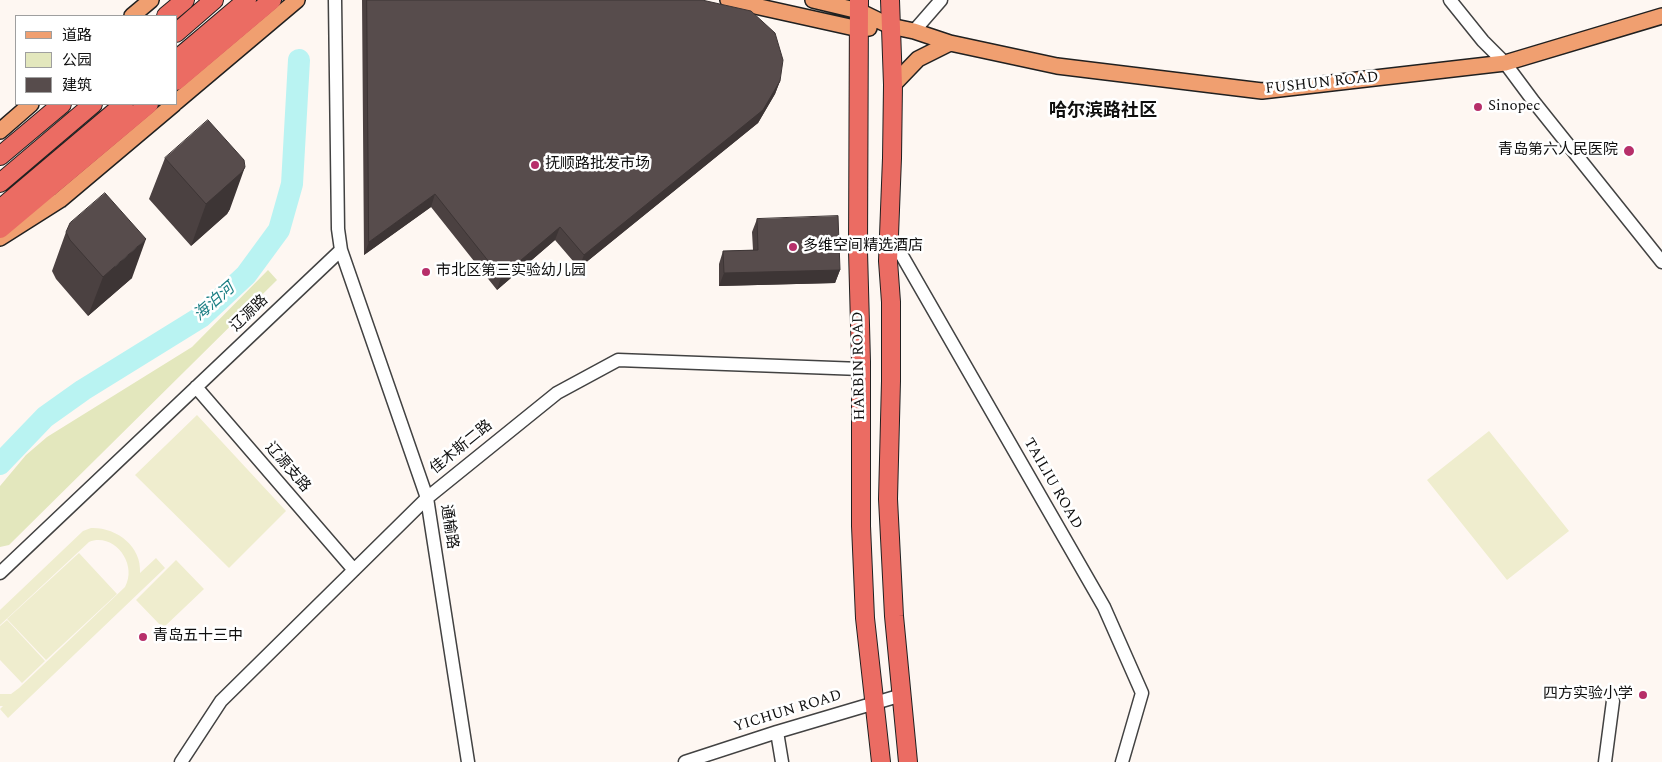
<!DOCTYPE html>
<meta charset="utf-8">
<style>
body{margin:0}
#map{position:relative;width:1662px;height:762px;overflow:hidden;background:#fef7f2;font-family:Spectral,"Noto Sans SC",serif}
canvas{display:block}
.legend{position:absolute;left:15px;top:15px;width:162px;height:90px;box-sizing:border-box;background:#fff;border:1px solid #9f9f9f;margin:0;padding:6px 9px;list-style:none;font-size:15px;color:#0f0f0f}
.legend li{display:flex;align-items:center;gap:10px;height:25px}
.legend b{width:25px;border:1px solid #9f9f9f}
</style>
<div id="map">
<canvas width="1662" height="762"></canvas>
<ul class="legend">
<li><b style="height:6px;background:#f09f70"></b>道路</li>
<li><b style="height:14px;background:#e3e7bd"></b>公园</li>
<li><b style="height:14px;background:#574c4c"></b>建筑</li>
</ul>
</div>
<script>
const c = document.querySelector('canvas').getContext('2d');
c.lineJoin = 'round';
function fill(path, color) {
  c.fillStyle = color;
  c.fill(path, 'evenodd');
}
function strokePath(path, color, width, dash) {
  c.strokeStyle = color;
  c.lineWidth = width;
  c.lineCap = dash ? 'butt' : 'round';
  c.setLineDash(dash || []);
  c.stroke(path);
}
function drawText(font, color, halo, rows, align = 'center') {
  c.font = font + ' Spectral,"Noto Sans SC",serif';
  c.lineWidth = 5;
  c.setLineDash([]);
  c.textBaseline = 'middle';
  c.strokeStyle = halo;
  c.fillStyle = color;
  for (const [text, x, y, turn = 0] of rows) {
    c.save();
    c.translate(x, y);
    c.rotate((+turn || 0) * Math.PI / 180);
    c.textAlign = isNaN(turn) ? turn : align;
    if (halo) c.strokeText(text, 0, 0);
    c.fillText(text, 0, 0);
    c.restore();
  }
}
fill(new Path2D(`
 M268,270l9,10 -268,265 -9,2v-61l26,-31 21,-18 145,-90z`), '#e3e7bd');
fill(new Path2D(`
 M197,415l89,96 -57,57 -94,-93z
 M1489,431l80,100 -62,49 -80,-100z
 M91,528c25,-1 51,18 49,45l16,-15 9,10 -157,150 -8,-9 3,-3h-3v-12h11l8,-6 106,-101c13,-23 -11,-55 -36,-45l-89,83v-15l83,-79z
 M79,553l38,41 -71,66 -39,-41z
 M176,560l28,29 -41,39 -27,-28z
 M7,620l38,41 -23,22 -22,-23v-34z`), '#efedce');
strokePath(new Path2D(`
 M0,464l45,-47 38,-27 118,-73 45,-42 33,-45 13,-46 7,-124`), '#b9f3f2', 22);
const minor = new Path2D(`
 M1450,0l33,41 22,22 29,39 128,160
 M914,31l27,-31
 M889,233l215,374 38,86 -20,69
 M341,250l86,248 41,264
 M196,387l158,183
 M0,573l341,-323 -3,-21 -3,-229
 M777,732l5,30
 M181,762l40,-61 206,-203 130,-105 61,-33 243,9
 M685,762l92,-30 125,-37
 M1605,762l8,-61`);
const major = new Path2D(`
 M728,0l131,29 10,-1
 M813,0l46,11 31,15 24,5 36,12 107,23 205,25 243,-28 157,-47
 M132,16l19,-16
 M893,85l25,-26 32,-16
 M176,102l121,-102
 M0,131l31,-27
 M0,238l60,-38 114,-96`);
const highway = new Path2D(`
 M859,0l-1,251 3,111v164l4,92 16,144
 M890,0l3,85 -1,73 -4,103 3,41v79l-3,118 6,117 14,146
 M166,16l19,-16
 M176,33l38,-33
 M176,60l71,-60
 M176,81l96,-81
 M0,156l62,-52
 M0,183l93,-79
 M0,209l124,-105
 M0,229l149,-125`);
strokePath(minor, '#424242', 15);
strokePath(major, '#202020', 18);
strokePath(highway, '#202020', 20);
strokePath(minor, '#fff', 12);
strokePath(major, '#f09f70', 15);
strokePath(highway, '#eb6c63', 18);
fill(new Path2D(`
 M362,0h340l78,81 -5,13 -17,29 -179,145 -24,-28 -58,50 -66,-83 -67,48z
 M165,158l65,51 -3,5 -36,32 -42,-47z
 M757,219l83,51 -5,13 -116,3v-22l4,-13 30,-1 -1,-18z
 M66,232l66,46 -44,38 -32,-37 -4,-8z`), '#4b4141');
fill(new Path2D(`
 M780,81l-5,13 -17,29 -179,145 5,-13z
 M245,167l-15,42 -3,5 -36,32 15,-42z
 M435,194l-4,13 -67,48 5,-13z
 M560,227l-5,13 -58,50 4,-13z
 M146,239l-14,39 -44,38 15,-39z
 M840,270l-5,13 -116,3 5,-13z`), '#3d3535');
const building = new Path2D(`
 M367,0h335l49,11 24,22 8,27 -3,21 -17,29 -179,145 -24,-28 -59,50 -66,-83 -66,48z
 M208,120l36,40 1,7 -3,5 -36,32 -41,-46z
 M105,193l41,46 -43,38 -33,-37 -4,-8 4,-9z
 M838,216l2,54 -116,3 -1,-22 35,-1 -1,-31z`);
fill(building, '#574c4c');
strokePath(building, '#3d3535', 1);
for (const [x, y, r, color] of [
 [1478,107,5,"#b72f6a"],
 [1629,151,6,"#b72f6a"],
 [535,165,5,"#b72f6a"],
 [793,247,5,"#b72f6a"],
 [426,272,5,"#b72f6a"],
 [143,637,5,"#b72f6a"],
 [1643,695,5,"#b72f6a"]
]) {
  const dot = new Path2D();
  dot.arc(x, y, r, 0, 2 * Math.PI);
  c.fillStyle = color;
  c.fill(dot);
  strokePath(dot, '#fff', 2);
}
drawText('15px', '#0f0f0f', '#fff', [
 ["FUSHUN ROAD",1322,84,-6],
 ["辽源路",250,314,-44],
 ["HARBIN ROAD",860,366,-91],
 ["佳木斯二路",462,448,-39],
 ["辽源支路",287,468,49],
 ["TAILIU ROAD",1052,484,60],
 ["通榆路",448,527,81],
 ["YICHUN ROAD",788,712,-17]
]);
drawText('15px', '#0f0f0f', '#fff', [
 ["Sinopec",1488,107],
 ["青岛第六人民医院",1618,151,"right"],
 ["抚顺路批发市场",545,165],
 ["多维空间精选酒店",803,247],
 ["市北区第三实验幼儿园",436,272],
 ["青岛五十三中",153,637],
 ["四方实验小学",1633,695,"right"]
], 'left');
drawText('italic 16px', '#1d8085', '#fff', [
 ["海泊河",215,303,-41]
]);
drawText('bold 18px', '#0f0f0f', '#fff', [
 ["哈尔滨路社区",1103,112]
]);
</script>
